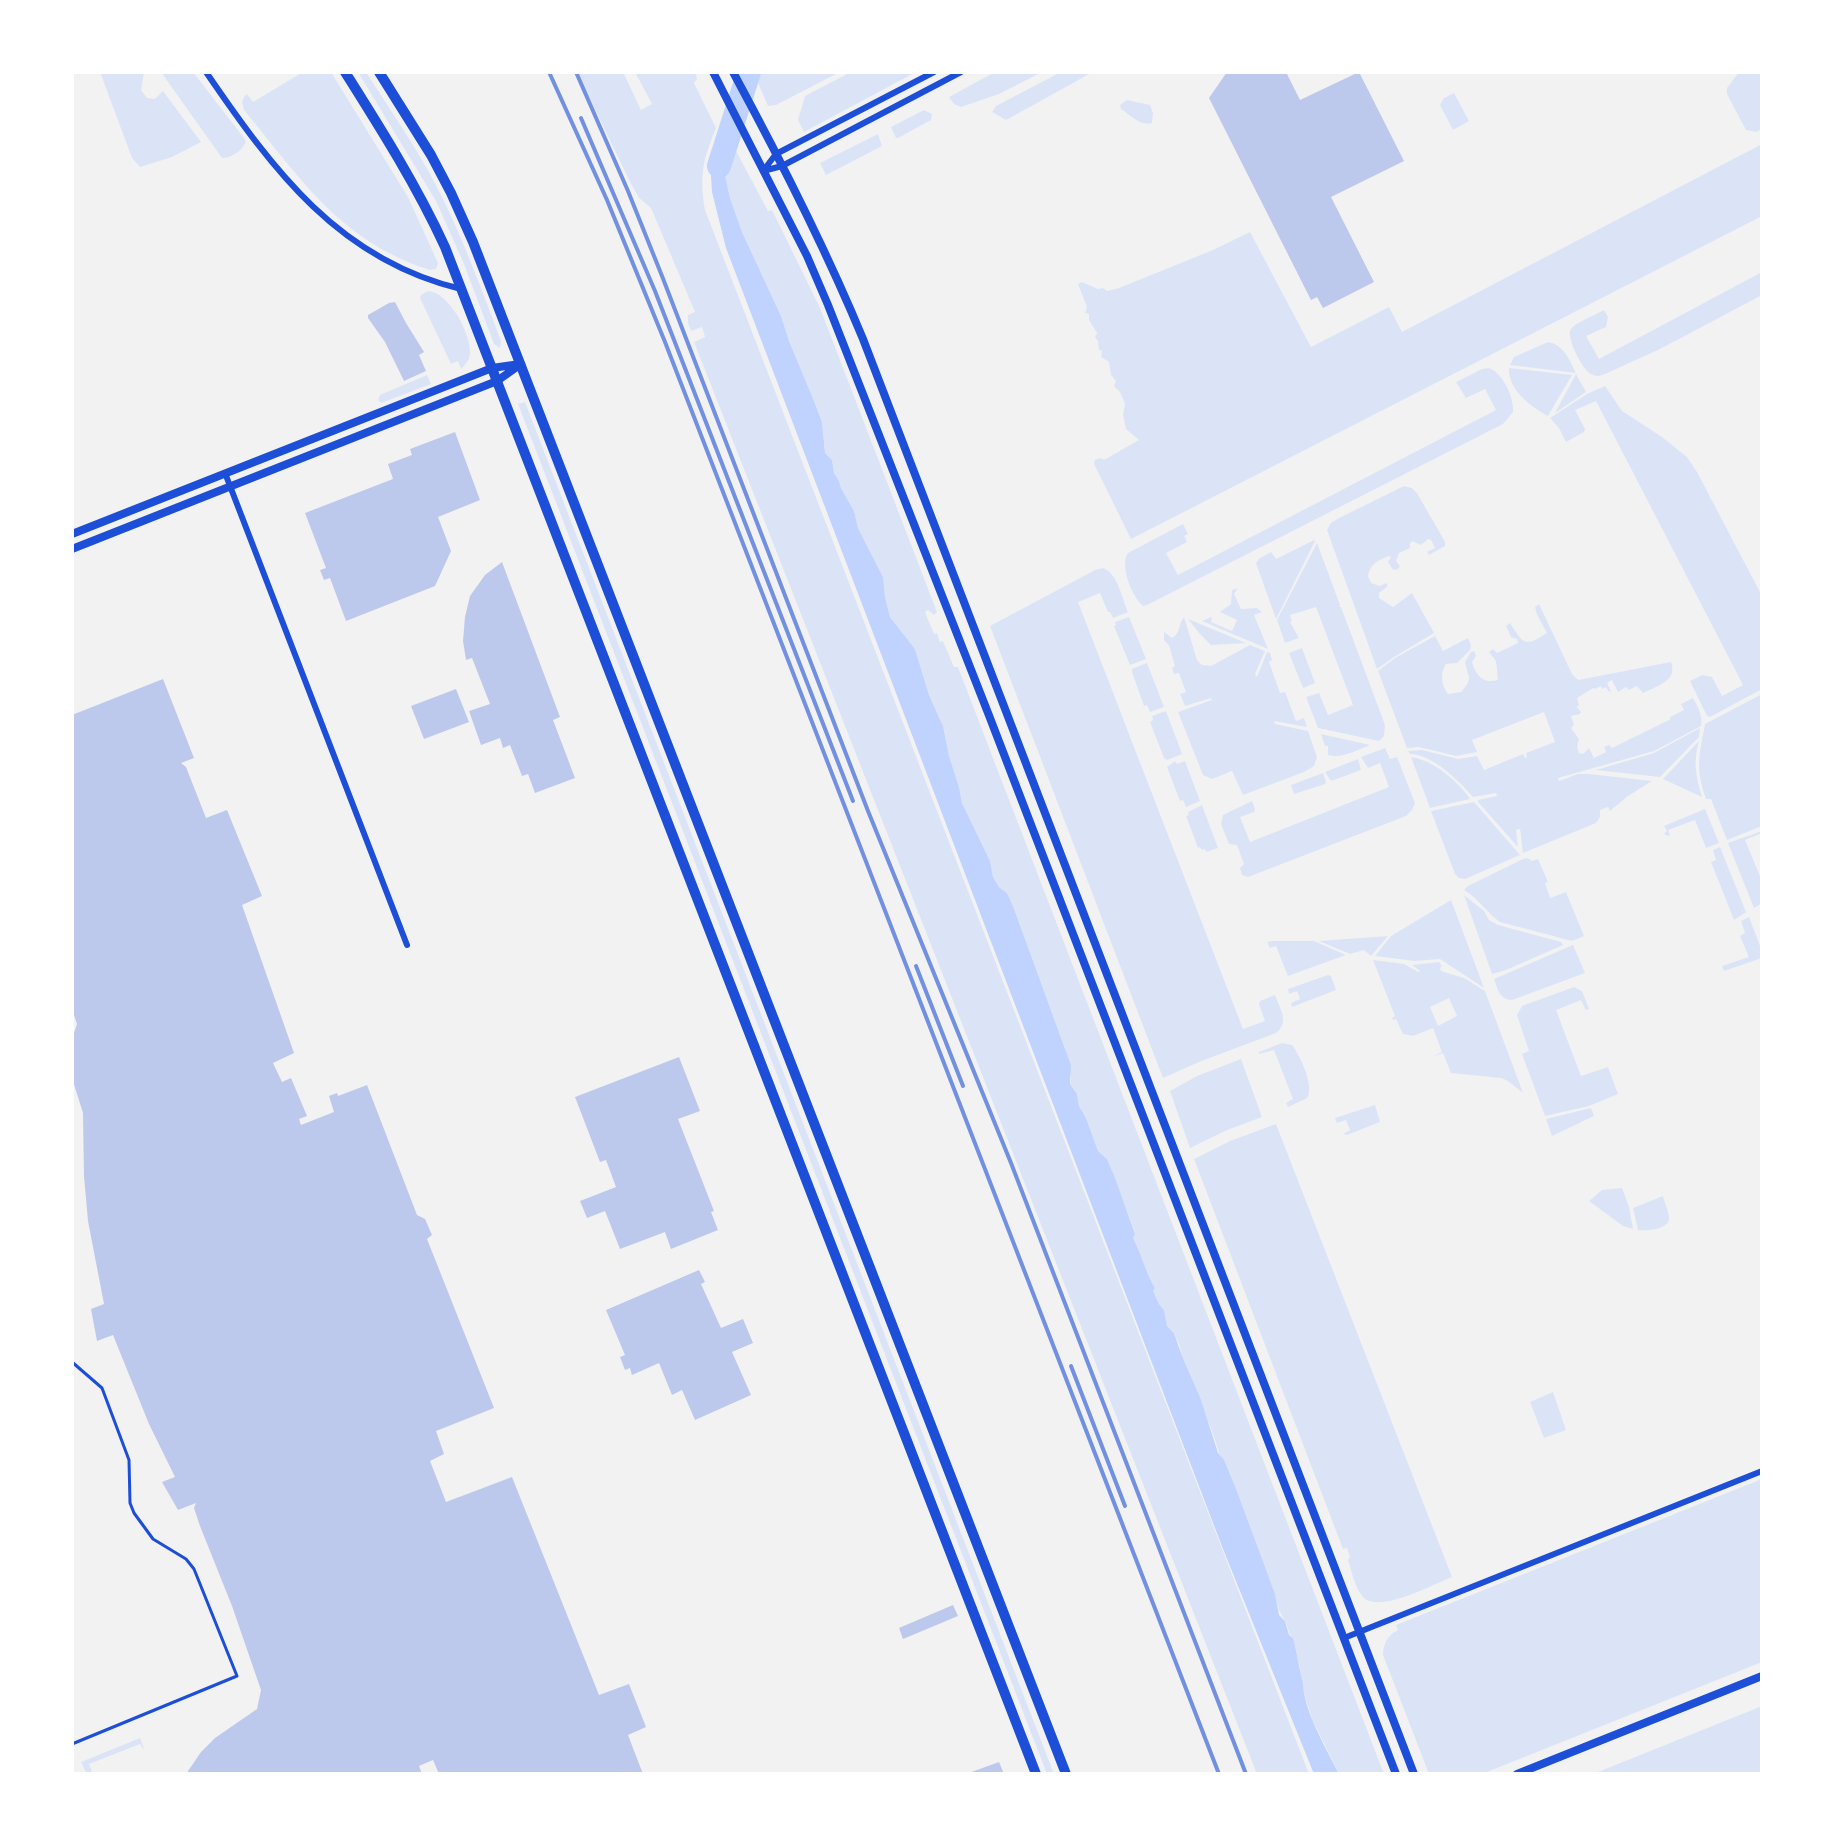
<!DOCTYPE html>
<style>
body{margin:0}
#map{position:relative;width:1834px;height:1846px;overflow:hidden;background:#f2f2f2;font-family:"DM Sans",sans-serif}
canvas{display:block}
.frame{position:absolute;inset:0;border:74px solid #fff;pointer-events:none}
</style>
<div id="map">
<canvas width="1834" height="1846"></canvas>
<div class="frame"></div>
</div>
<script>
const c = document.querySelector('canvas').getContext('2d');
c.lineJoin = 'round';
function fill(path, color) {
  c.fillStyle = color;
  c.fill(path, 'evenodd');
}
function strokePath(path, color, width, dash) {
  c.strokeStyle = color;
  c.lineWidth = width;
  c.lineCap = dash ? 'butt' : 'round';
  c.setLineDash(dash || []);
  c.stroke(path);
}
fill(new Path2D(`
 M100,72h44l-3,18 6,8 8,1 8,-8 38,51 -29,15 -32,10 -8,-9z
 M161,72h32l51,66 2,4c-3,8 -16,17 -24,16z
 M303,72h28l77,125 30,66 -2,6 -6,1c-90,-29 -129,-91 -186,-160l-2,-8 2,-5 3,-3 6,8z
 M358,72h8c26,41 55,82 76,125 23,47 41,96 59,144l-1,7 -6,-4 -30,-80 -28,-63z
 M577,72h46l18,38 11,-6 -17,-32h60l2,7 -3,4 22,45c-13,32 -17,47 -11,82l604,1564h-52l-563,-1432 11,-5 -3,-10 -11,4 -3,-8v-8l7,-3 -44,-104 -12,-10 -9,-16z
 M757,72h83l-64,33 -8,1 -13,-30z
 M851,72h65l-112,60 -6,-12 7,-24z
 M995,72h47l-43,22 -38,13 -7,-3 -5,-7z
 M1061,72h32l-87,48 -14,-8 4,-6z
 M1739,72h23v57l-6,3 -10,-2 -19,-36v-6z
 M1454,93l15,28 -16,9 -13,-25 4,-7z
 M1127,100l23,5 3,8 -1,10c-12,4 -21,-8 -31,-14l-1,-4z
 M924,110l8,4 -1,6 -33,18h-2l-5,-11z
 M878,134l4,12 -56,29 -6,-12z
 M1762,144v72l-631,323 -37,-75 1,-4 6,-2 3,2 35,-20 -13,-11 -3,-14 2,-11 -5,-12 -6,-6 2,-5 -5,-6 -2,-13 -8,-5 1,-6 -3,-1 -1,-9 -3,-4 2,-4 -8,-13v-6l-4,-1 2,-6 -9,-23 4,-2 16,7 5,-1 4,3 12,-3 94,-38 37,-18 61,115 78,-40 13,25z
 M733,145l35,66 4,-1 5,10 43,88 117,304 -3,3 -6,-5 -3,2 9,22 3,-1 3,9 3,-1 11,26h4l426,1107h-45l-26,-53 -10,-29 -3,-25 -6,-17 -1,-12c-6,-5 -4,-11 -8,-17 -6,-10 -8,-15 -10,-27l-56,-141 -6,-19 -31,-78 -3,-12 -5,-11 -7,-7 -3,-16 -5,-6 -6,-13 2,-3c-10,-17 -13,-33 -22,-50l2,-5 -4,-11 -24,-63 -9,-8 -12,-33 -7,-12 -2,-12 -7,-10 1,-5 -6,-31 -52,-142 -6,-13 -8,-6 -6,-10 -3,-16 -28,-58 -3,-16 -10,-31 -6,-30 -14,-31 -14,-46 -25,-32 -5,-20 -2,-20 -25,-49 -4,-17 -13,-23 -2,-7 -5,-8 -2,-13 -7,-7 -3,-31 -10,-26 -23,-55 -8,-25 -39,-84 -12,-34 -6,-27z
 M1762,272v23l-102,54 -55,25c-5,2 -9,3 -14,0 -8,-3 -26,-38 -20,-45 4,-6 26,-15 33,-19l4,7 -2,10 -20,9 13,23z
 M428,291c20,0 44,44 42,62 0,6 -4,11 -9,16l-3,-8 -7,3 -31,-66 1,-3z
 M1548,342c16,3 21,17 28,31l-66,-8 4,-8z
 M1489,368c14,5 25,29 24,44l-10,12 -356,181 -4,1c-11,-9 -24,-41 -15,-53l55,-29 5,10 -4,2 3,6 -21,11 12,22 318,-165 -11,-21 -19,9 -10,-16 26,-13z
 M1509,368l63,7 -24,41c-17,-9 -40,-26 -39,-48z
 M1576,374l10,18 -31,21z
 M427,375l4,9 -50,19 -3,-3 2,-5z
 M1605,386l17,25 40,26 25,20 10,15 65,124v93l-52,28 -3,-1 -17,-35 12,-6 10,2 10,19 21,-11 -147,-284 -21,9 10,19 -1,3 -18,10 -7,-14 -9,-10 37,-24z
 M525,402l529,1372h-7l-529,-1370z
 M1404,486l8,2 5,5 28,49v4l-16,9 -2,-3 8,-4 -4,-8 -3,-1 -7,6 -9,-4 -2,3v4l-11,5 -3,8 4,5 -2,3 -5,1 -5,-8 3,-5 -2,-1c-11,4 -19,8 -21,20l3,7 9,3 6,-3 2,3 -9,7v5l14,9 19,-14 22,40 -40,24 -17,12 -50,-139 4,-7 8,-5z
 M1314,540l1,1 -39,78 -20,-56 4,-5 11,-6 5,7z
 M1317,543l23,62 -1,2h2l44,118 -1,11 -5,5 -61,-13 -12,-31 13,-4 9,22 25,-10 -37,-98 -26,8 2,6 -2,1 9,16 -14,5 -8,-23z
 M1103,568c15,5 19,31 25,44l-15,6 -3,-6h-2l-8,-19 -22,9 165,427 22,-8 -6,-17 1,-3 15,-6c5,14 15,27 1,38l-77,29 -36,16 -173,-452 105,-56z
 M1238,588l-4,6 7,15 16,-1 5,4 -8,3 14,34 -66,-28 9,-4 1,1 -1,4 21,9 5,-11 -17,-8 11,-8 1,-14z
 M1539,604l33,70 6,6 93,-18c7,19 -14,24 -28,31l-6,-7 -8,4 -3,-3 -8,5 -6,-12 -5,3 4,8 -2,1 -3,-5 -4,2 -1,-3 -6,3 -2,-1 -16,10 2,7 -2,2 4,5 -1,2 -9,2 3,9 -3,3 8,11 -2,8 2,6 4,1 6,-6 5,10 12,-6 -2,-5 5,-2 3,3 59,-29 -1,-2 14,-7 -3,-6 12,-6c5,9 10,18 8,28l-47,25 -96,27 1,3 19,-7h11l63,7 -24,15 -18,15 -2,-4 -8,3v7l-4,6 -73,30 -3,-24 -4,1 2,17 -40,-45v-2l19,-4 -1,-3 -23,4c-14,-16 -41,-43 -63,-43l-2,-3 14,-1 36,9 19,-3 7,14 39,-16 2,4 2,-1 -1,-4 29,-11 -11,-30 -72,28 5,12 -21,4 -37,-9 -12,1 -29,-77 17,-13 40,-22 8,15 25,-13 3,7 -1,5 -13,13 -11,1c-6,9 -5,21 2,30l13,-2c13,-15 7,-13 4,-30l6,-10 3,-1 2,5 -4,6c4,14 11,22 26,18l-2,-19 -7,-9 4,-3 4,4 21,-10 -1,-4 -6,-2 -5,-11 4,-3c14,21 14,25 37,10l-10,-18 -2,-8z
 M1129,617l17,42 -16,6 -16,-39 2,-1 -1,-3z
 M1184,617l13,43 5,5 9,1 39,-21 15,6 -10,23 2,3 10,-25 3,1 2,7 -3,2 11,31 5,-1 11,29 8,-3 3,9 -33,-6 1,3 33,7 9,26 -3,9 -10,6 -61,23 -11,-24 -20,8 -9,-4 -25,-63 34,-12 -1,-2 -26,8 -5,-12 6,-2 -7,-19 -5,1 -2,-6 3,-2 -6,-21 -5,-5v-8l8,6c9,-5 6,-14 12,-21z
 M1188,619l58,24 -35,2 -12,-12z
 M1302,648l13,35 -12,5 -14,-35z
 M1147,663l17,44 -14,5 -3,-7 -3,1 -12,-34v-3z
 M1762,694v132l-35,14 -16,-41h-5c-11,-32 -7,-42 -1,-75z
 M1166,711l16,43 -15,6 -3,-2 -14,-36 3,-2 -1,-4z
 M1700,728l-1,9 -39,40 -64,-7 58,-17z
 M1321,734l49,11c-13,5 -28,14 -42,10v-9h-3z
 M1699,741c-6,20 -3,36 3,56l-39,-18z
 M1385,748l5,11 7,-2 18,46 -3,7 -6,6 -158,61 -6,-2 -2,-7 4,-4 -7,-19 -8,-1 -8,-20 2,-9 29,-14 3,8 -1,3 -14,5 10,25 139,-55 -9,-24 -12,5 -7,-11z
 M1411,757c22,3 47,24 59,42l-40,9z
 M1358,759l3,11 -30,11 -6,-9z
 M1175,761l2,3 8,-3 15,40 -14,6 -3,-7 -3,1 -13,-34z
 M1323,773l3,9 -1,2 -31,10 -3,-9z
 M1474,802l46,53 -55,24 -6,-1 -4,-4 -24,-63z
 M1202,805l16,43 -12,4 -1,-3 -3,1 -2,-3 -2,1 -12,-32 3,-1 -1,-3z
 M1705,809l14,34 -13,5 -11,-28 -27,10 2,5 -2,1 -4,-2 3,-3 -3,-5z
 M1762,831v2l-17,7 17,41v22l-8,5 -26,-65z
 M1720,847l26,65 -12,8 -23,-58 5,-2 -3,-10z
 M1528,858l4,3 6,-2 10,23 -3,1 5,15 16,-6 18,44 -12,5 -72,-19c-14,-10 -20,-22 -36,-32l4,-4 55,-27z
 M1464,895l20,16 5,9 9,5 63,17 2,3 -57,25 -14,4z
 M1451,900l33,88 -44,-29 -25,2 -40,-5 16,-20z
 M1749,917l13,34v7l-38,13 -2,-5 27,-9 -9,-21 5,-3 -4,-12z
 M1388,936l-17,20 -7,-6 -14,4 -31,-13z
 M1271,941h43l32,14 -58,21 -12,-30 -6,2 -3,-6z
 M1573,945l12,28 -73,27c-13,-1 -14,-10 -18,-21z
 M1373,960l31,4 14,8 2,-1 -8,-6 27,-3 3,4 -2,2 1,3 23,7 21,13 38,102 -15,-12 -7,-3 -50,-5 -8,-20 -11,4 10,-5 -9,-24 -20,8 -10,-2 -7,-15 -3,1 -1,-2 3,-2zM1449,998l8,18 -19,10 -8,-19z
 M1328,975l3,1 5,14 -44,17 -1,-4 9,-4 -3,-8 -8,3 -1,-5z
 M1574,987l8,4 7,18 -3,1 -5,-10 -25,10 25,66 27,-9 10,27 -29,12 -44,10 -23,-62 7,-3 -12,-36 5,-9z
 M1282,1043l10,2c8,10 23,42 15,53l-19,9 -2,-4 7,-4 -19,-49 -15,4v-2z
 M1241,1059l21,58 -35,13 -37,18 -20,-57 27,-15z
 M1375,1105l5,17 -33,13 -4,-1 7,-4 -4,-10 -9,3 -2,-5z
 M1591,1108l3,8 -42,20 -6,-17z
 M1276,1124l176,453c-18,7 -71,36 -88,21 -9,-9 -12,-26 -16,-38l2,-3 -3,-9 -4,1 -149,-390 36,-18z
 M1622,1188l7,19 4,22 -10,-3 -34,-25 13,-11z
 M1663,1196c1,6 7,18 6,24 -3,10 -23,11 -31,10l-5,-22z
 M1553,1392l13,38 -22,8 -14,-36z
 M1762,1479v183l-280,112h-53l-46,-119c0,-12 5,-20 15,-25l-2,-5z
 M1762,1706v68h-169z
 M140,1738l5,13 -5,-7 -51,20 3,7 -3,3 -3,-2 -5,-10z`), '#dbe4f7');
fill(new Path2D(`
 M723,131l3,1 7,13 -9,26 6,27 12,34 39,84 8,25 23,55 10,26 3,31 7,7 2,13 5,8 2,7 13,23 4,17 25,49 2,20 5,20 25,32 14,46 14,31 6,30 10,31 3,16 28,58 3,16 6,10 8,6 6,13 58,159 -1,19 7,10 2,12 7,12 12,33 9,8 8,19 20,56 -2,4c9,17 12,33 22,50l-2,3 6,13 5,6 3,16 7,7 8,23 19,44 17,53 6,7 12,29 39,105 4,21 6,6 4,14 4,3 10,46c0,25 25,68 36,90h-25l-91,-225 -497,-1301 -14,-56 -1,-16z`), '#bfd3fe');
strokePath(new Path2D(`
 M719,166l30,-94`), '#bfd3fe', 24);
fill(new Path2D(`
 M1227,72h59l14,28 59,-28 45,89 -73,36 43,85 -51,26 -6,-11 -6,3 -102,-202z
 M395,302l11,21 18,29 -5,3 7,16 -22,10 -19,-39 -17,-24v-3l21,-12z
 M455,432l25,68 -42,17 13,34 -16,35 -89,35 -16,-43 -6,2 -4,-10 6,-2 -21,-55 88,-34 -5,-15 24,-9 -2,-6z
 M502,562l58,155 -7,3 22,58 -40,15 -7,-19 -6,2 -12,-31 -7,3 -3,-10 -19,7 -12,-34 21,-7 -18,-46 -6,2 -3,-19 2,-24 5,-21 15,-21z
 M163,679l31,79 -13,5 5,4 20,51 21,-8 35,86 -20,9 52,148 -21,10 9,19 9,-4 16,38 -8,3 2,6 33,-13 -5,-16 8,-3 1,3 29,-11 50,130 8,4 7,16 -5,4 67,169 -58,23 8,23 -14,7 16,41 66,-25 87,218 30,-11 17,43 -18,8 15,39h-204l-6,-14 -14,6 3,8h-236l15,-22 14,-14 42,-29 4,-19 -29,-84 -32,-80 -6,-18 2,-5 -18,7 -16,-28 13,-5 -26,-53 -36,-89 -16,6 -6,-32 13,-5 -16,-83 -4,-45 -1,-63 -11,-35v-39l5,-15 -5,-15v-294z
 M456,689l13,33 -45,17 -13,-33z
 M679,1057l21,54 -22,8 36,92 -3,1 7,18 -47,19 -6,-17 -45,17 -15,-38 -18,7 -7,-17 36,-14 -10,-27 -6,2 -25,-65z
 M699,1270l6,12 -4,2 20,44 22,-9 10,24 -21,9 19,43 -56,25 -13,-30 -10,5 -13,-32 -27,12 -2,-7 -5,2 -5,-13 5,-2 -19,-45z
 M953,1605l5,11 -55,23 -4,-11z
 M999,1762l5,12h-38z`), '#bdc9ec');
strokePath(new Path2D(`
 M72,1362l30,26 27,72 1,43 4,10 19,26 33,20 8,10 43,107 -165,68`), '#1d4ed8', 3);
strokePath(new Path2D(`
 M206,72c67,98 133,188 255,217
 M763,171l19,-5 179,-94
 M763,171l13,-17 158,-82
 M225,473l182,472
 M1344,1638l418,-167`), '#1d4ed8', 6);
strokePath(new Path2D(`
 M713,72l94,184 21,49 162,413 406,1056
 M733,72c47,87 92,175 130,267l551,1435
 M72,534l420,-166 28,-4
 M72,549l425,-168 24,-17
 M1517,1774l245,-98`), '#1d4ed8', 8);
strokePath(new Path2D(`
 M345,72c36,57 72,114 100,175l591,1527
 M379,72l52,83 20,38 22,49 593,1532`), '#1d4ed8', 10);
strokePath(new Path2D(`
 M549,72l58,128 58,142 554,1432
 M576,72l52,119 34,85 206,535 143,352 235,611
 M581,118l74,173 198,510
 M916,966l47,120
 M1071,1366l54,140`), '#7290e2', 4);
</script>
